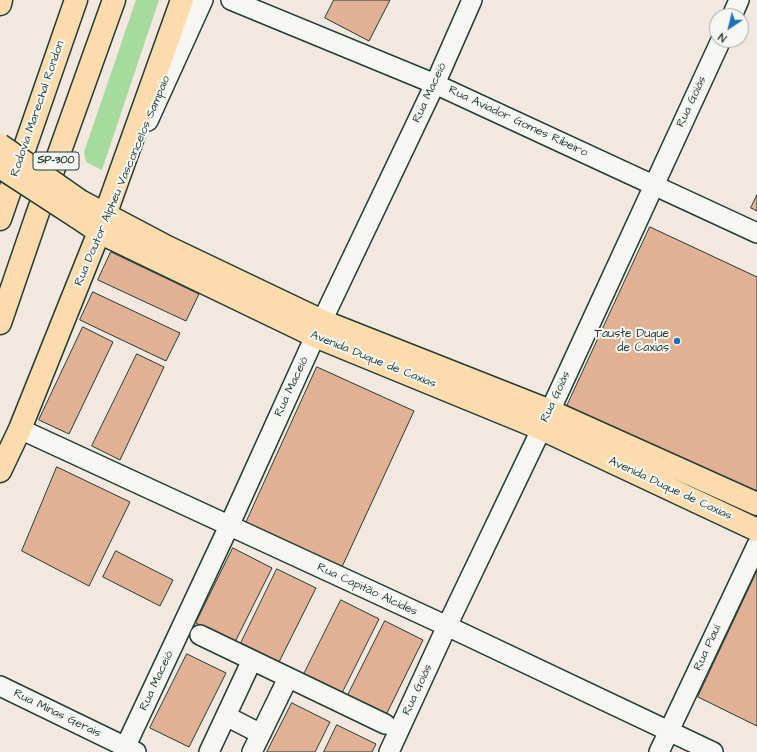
<!DOCTYPE html>
<meta charset="utf-8">
<style>
body{margin:0}
#map{position:relative;width:757px;height:752px;overflow:hidden;background:#f2e8df;font-family:"Architects Daughter",sans-serif}
canvas{display:block}
.north{position:absolute;left:709px;top:8px;width:40px;height:40px;box-sizing:border-box;background:#f6f6f2;border:1px solid #a0aca6;border-radius:50%;rotate:215deg;font-size:11px;font-weight:700;line-height:16px;text-align:center;color:#1f3d34}
.north::after{content:'';display:block;margin:auto;width:14px;height:18px;background:#1f6fb2;clip-path:polygon(50% 0,100% 100%,50% 72%,0 100%)}
</style>
<div id="map">
<canvas width="757" height="752"></canvas>
<div class="north">N</div>
</div>
<script>
const c = document.querySelector('canvas').getContext('2d');
c.lineJoin = 'round';
function fill(path, color) {
  c.fillStyle = color;
  c.fill(path, 'evenodd');
}
function strokePath(path, color, width, dash) {
  c.strokeStyle = color;
  c.lineWidth = width;
  c.lineCap = dash ? 'butt' : 'round';
  c.setLineDash(dash || []);
  c.stroke(path);
}
function drawText(font, color, halo, rows, align = 'center') {
  c.font = font + ' "Architects Daughter",sans-serif';
  c.lineWidth = 4;
  c.setLineDash([]);
  c.textBaseline = 'middle';
  c.strokeStyle = halo;
  c.fillStyle = color;
  for (const [text, x, y, turn = 0] of rows) {
    c.save();
    c.translate(x, y);
    c.rotate((+turn || 0) * Math.PI / 180);
    c.textAlign = isNaN(turn) ? turn : align;
    if (halo) c.strokeText(text, 0, 0);
    c.fillText(text, 0, 0);
    c.restore();
  }
}
fill(new Path2D(`
 M136,0h23l-57,170 -16,-8 -2,-10z`), '#a6db9e');
const building = new Path2D(`
 M334,0h56l-21,41 -44,-23z
 M757,195v16l-6,-3z
 M650,227l107,50v217l-190,-88z
 M111,252l88,42 -13,27 -88,-41z
 M93,292l87,41 -14,28 -86,-41z
 M83,327l30,15 -44,92 -30,-14z
 M137,354l27,13 -44,93 -28,-14z
 M317,367l97,44 -73,158 -96,-44z
 M57,467l73,35 -41,84 -67,-35z
 M233,548l39,20 -37,74 -39,-19z
 M116,551l57,29 -13,26 -57,-29z
 M277,569l39,19 -37,74 -38,-19z
 M757,571v155l-59,-29z
 M341,600l38,19 -37,74 -38,-19z
 M385,621l38,19 -37,75 -38,-20z
 M187,654l39,19 -37,74 -39,-19z
 M292,703l38,19 -15,30h-48z
 M337,725l39,19 -4,8h-48z`);
fill(building, '#e2b194');
strokePath(building, '#1f3d34', 1);
const minor = new Path2D(`
 M231,0l204,84 322,149
 M732,16l7,-16
 M148,121l55,-121
 M20,429l427,197 266,126
 M200,635l185,89
 M0,686l136,66
 M226,716l35,18
 M123,752l106,-226 93,-205 113,-237 37,-84
 M209,752l43,-92
 M252,752l36,-74
 M389,752l58,-126 103,-215 171,-371
 M659,752l98,-207`);
const major = new Path2D(`
 M80,201l87,46 155,74 228,90 207,93
 M77,217l22,15 216,104 227,93 215,101`);
const highway = new Path2D(`
 M0,4l1,-4
 M0,219l76,-219
 M0,323l37,-108 77,-215
 M0,471l20,-42 79,-197 83,-232`);
strokePath(minor, '#1f3d34', 22);
strokePath(major, '#1f3d34', 25);
strokePath(highway, '#1f3d34', 25);
strokePath(minor, '#f6f6f2', 19);
strokePath(major, '#fcdcac', 22);
strokePath(highway, '#fcdcac', 22);
const majorBridge = new Path2D(`
 M0,145l80,56
 M0,167l77,50`);
strokePath(majorBridge, '#1f3d34', 25, []);
strokePath(majorBridge, '#fcdcac', 22);
for (const [x, y, r, color] of [
 [677,341,4,"#1f6fb2"]
]) {
  const dot = new Path2D();
  dot.arc(x, y, r, 0, 2 * Math.PI);
  c.fillStyle = color;
  c.fill(dot);
  strokePath(dot, '#f6f6f2', 1.5);
}
for (const [x, y, w] of [
 [56,161,46]
]) {
  const box = new Path2D();
  box.roundRect(x - w / 2, y - 9, w, 18, 3);
  c.fillStyle = '#f6f6f2';
  c.fill(box);
  strokePath(box, '#1f3d34', 1);
}
drawText('bold 11px', '#1f3d34', null, [
 ["SP-300",56,161]
]);
drawText('12px', '#1f3d34', '#f6f6f2', [
 ["Rua Maceió",430,93,-65],
 ["Rua Goiás",692,102,-65],
 ["Rodovia Marechal Rondon",38,109,-71],
 ["Rua Aviador Gomes Ribeiro",518,122,25],
 ["Rua Doutor Alpheu Vasconcelos Sampaio",123,181,-67],
 ["Avenida Duque de Caxias",373,360,22],
 ["Rua Maceió",292,387,-65],
 ["Rua Goiás",556,397,-65],
 ["Avenida Duque de Caxias",670,489,25],
 ["Rua Capitão Alcides",367,590,25],
 ["Rua Piauí",708,648,-65],
 ["Rua Maceió",157,681,-65],
 ["Rua Goiás",418,690,-65],
 ["Rua Minas Gerais",57,714,26]
]);
drawText('12px', '#1f3d34', '#f6f6f2', [
 ["Tauste Duque",669,334],
 ["de Caxias",669,348]
], 'right');
</script>
